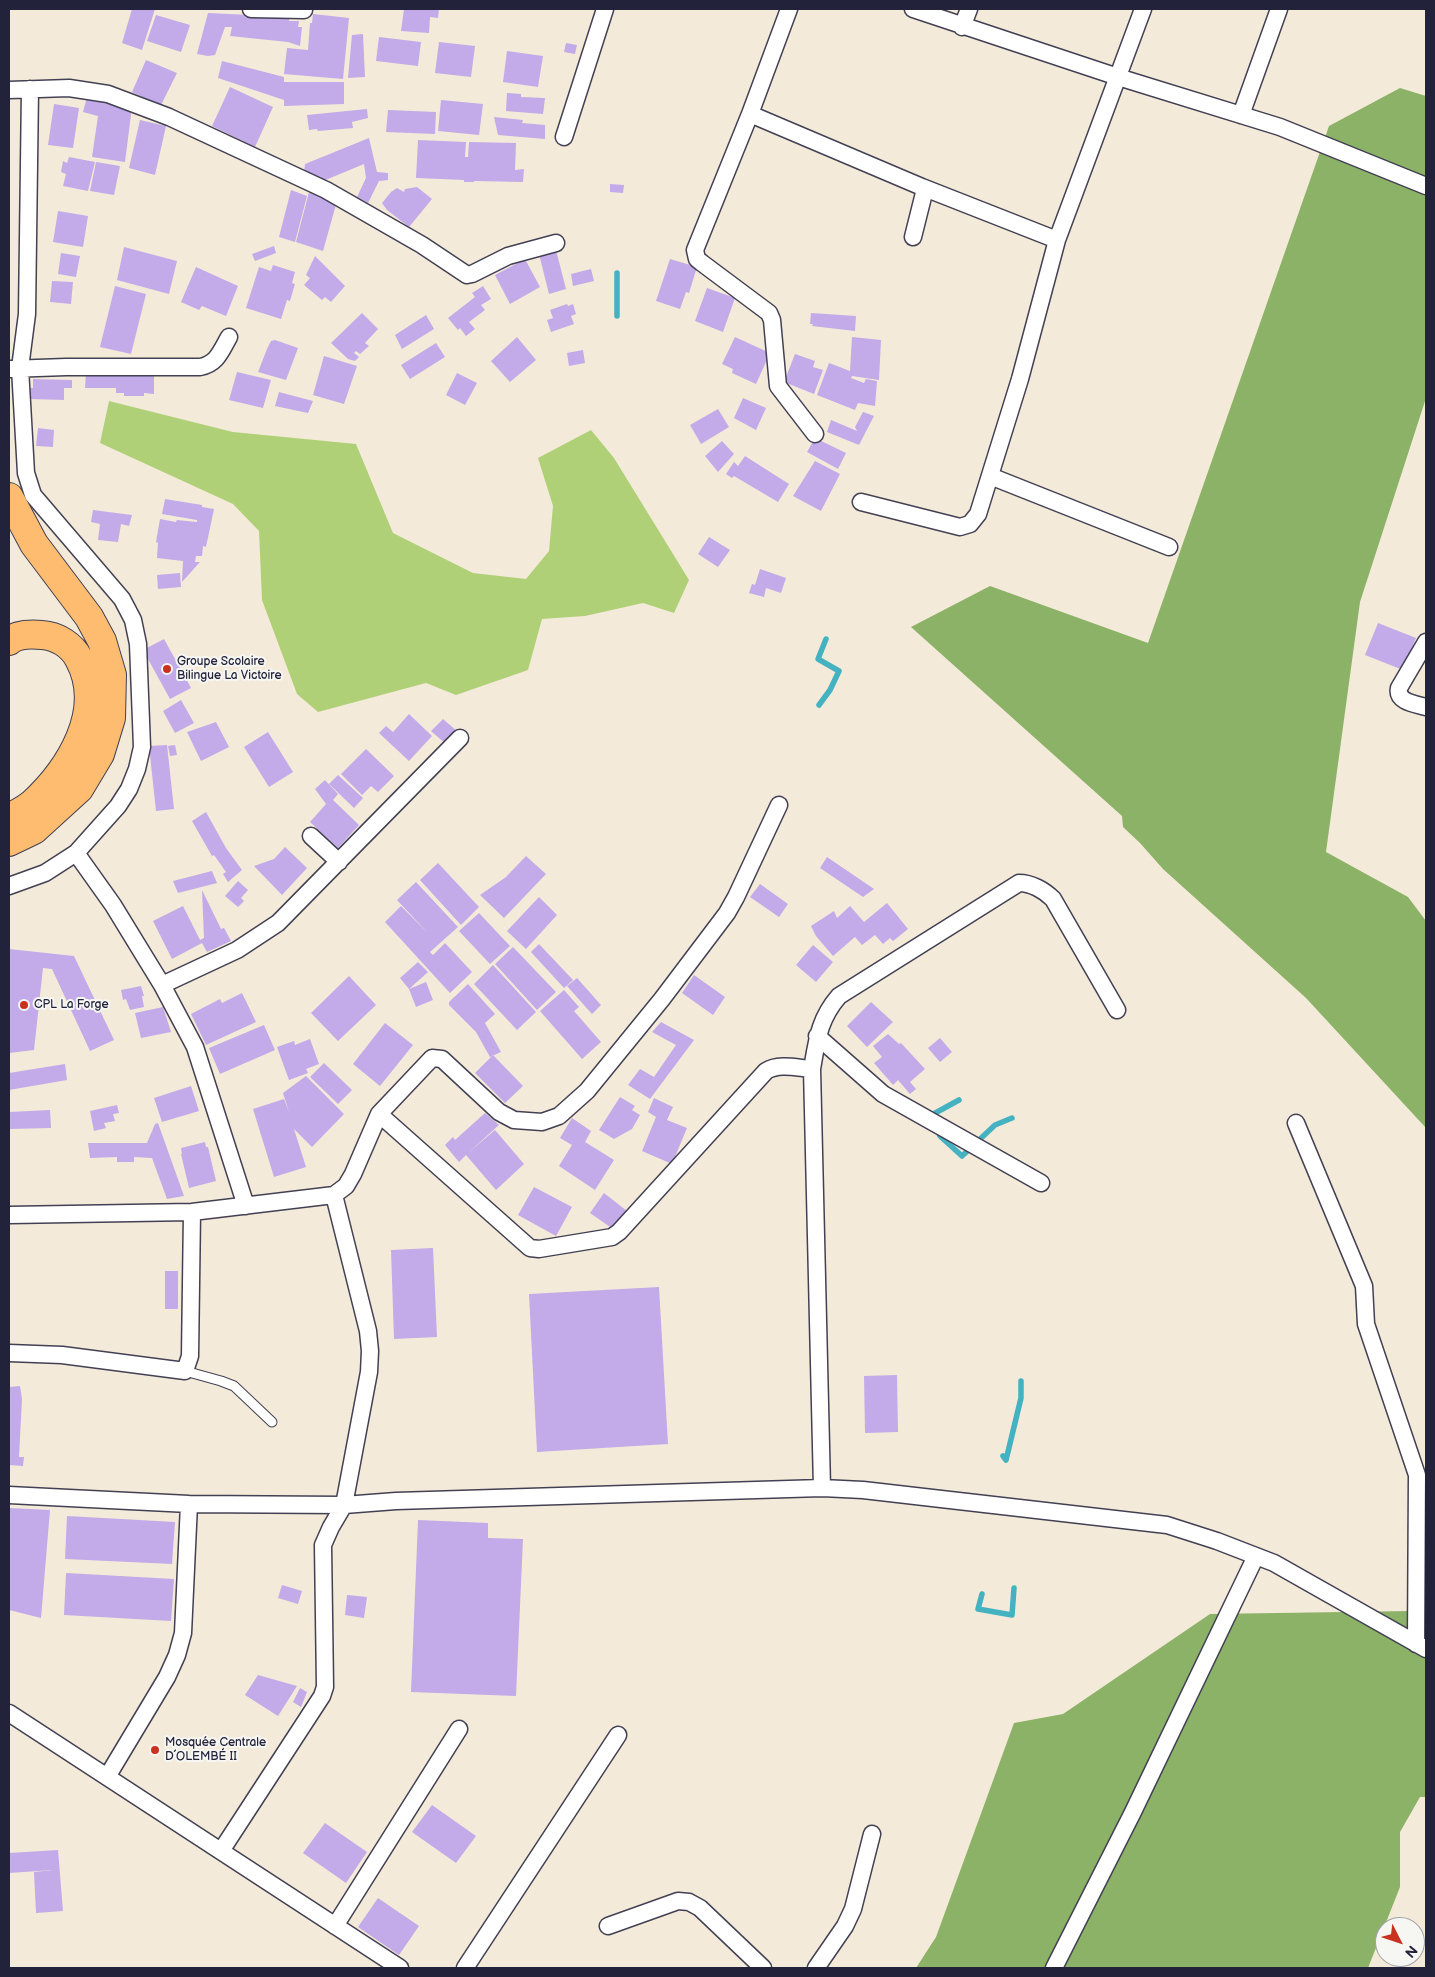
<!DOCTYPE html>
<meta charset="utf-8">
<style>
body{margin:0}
#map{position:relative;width:1435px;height:1977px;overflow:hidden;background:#f4ead9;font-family:"Balsamiq Sans",sans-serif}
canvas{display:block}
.frame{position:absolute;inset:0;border:10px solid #22223b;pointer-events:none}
.north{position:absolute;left:1375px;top:1917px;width:50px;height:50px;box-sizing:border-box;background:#f6f6f2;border:1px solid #a1a1a9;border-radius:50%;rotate:131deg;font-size:14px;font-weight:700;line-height:20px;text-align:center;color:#22223b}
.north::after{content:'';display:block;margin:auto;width:18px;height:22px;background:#c8321e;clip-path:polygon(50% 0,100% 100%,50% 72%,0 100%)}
</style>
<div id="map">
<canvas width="1435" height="1977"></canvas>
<div class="frame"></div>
<div class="north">N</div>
</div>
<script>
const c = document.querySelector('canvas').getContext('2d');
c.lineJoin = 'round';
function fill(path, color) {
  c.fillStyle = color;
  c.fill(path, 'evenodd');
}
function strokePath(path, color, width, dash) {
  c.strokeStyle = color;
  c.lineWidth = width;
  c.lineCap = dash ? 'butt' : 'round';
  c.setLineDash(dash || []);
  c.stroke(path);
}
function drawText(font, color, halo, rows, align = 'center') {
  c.font = font + ' "Balsamiq Sans",sans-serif';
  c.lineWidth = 4;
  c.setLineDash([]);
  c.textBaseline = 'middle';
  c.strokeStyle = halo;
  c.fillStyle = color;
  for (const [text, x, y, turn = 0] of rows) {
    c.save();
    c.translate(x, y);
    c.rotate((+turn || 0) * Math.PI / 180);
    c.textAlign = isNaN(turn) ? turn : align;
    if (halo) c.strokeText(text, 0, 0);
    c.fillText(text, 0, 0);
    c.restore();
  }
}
fill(new Path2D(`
 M109,401l124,31 123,12 37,89 80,40 53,6 23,-28 4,-45 -15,-48 53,-28 23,28 75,122 -15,33 -31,-10 -58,13 -43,3 -14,51 -72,25 -30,-12 -108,29 -21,-18 -35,-94 -3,-69 -26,-27 -133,-61z`), '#b0d078');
fill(new Path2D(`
 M1400,88l26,8v302l-66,204 -34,250 82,45 18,24v207l-120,-130 -143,-129 -23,-26 -17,-16 -1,-11 -211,-189 79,-41 158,57 181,-517z
 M1411,1611l15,7v179h-6l-20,35v55l-32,81h-452l20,-31 78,-214 49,-9 147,-100z`), '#8cb268');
strokePath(new Path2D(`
 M617,273v43
 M819,705l11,-15 9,-19 -21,-12 8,-20
 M928,1117l31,-17
 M937,1128l3,8 22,20 33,-31 17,-7
 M1003,1456l3,4 15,-62v-17
 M982,1594l-4,15 34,6 2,-27`), '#45b2c2', 5.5);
fill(new Path2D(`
 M132,9h23l-13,41 -20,-7z
 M404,9h35l-1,9 -8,-1 -1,16 -28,-2z
 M208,13l82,4 -1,4h10l-1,6h4l-2,19 -12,-4 -58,-6 2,-9h-7l-10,28 -7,1 -11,-2z
 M313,14l36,4 -6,61 -59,-5 3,-26 21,2 2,-27h2z
 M156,15l34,10 -9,27 -34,-11z
 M363,34l2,43 -17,1 4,-43z
 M379,37l42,5 -3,24 -42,-5z
 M439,42l36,4 -4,31 -36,-4z
 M566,43l11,2 -2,9 -11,-2z
 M507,51l36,5 -5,31 -35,-5z
 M146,60l31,13 -16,32 -1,-1 -2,3 -13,-5 2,-3 -15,-7z
 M222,61l62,16v5h60v22l-60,2v-6l-66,-22z
 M230,87l43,20 -18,40 -43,-21z
 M507,93l14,1v3l24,1 -2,16 -37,-3z
 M87,97l45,10 -7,55 -33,-5 6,-41 -15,-4z
 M441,100l42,4 -4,31 -41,-4z
 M54,104l25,4 -6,40 -25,-3z
 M367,109l1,9 -16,4 1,6 -35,3 -1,-2 -8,1 -2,-15z
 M388,110l48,2 -1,22 -49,-2z
 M494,117l29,3 -1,3 23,2v14l-47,-4z
 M140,120l26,6 -11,49 -26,-7z
 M369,138l8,34 11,1v7l-9,1 -11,22 -11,-6 9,-19 -2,-14 -41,17 -19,-9 1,-8z
 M418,140l48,2 -1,15h3l1,-15 47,1 -1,27 9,-1 -1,13 -49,-1v1h-10v-2l-48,-2z
 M69,157l26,5 -7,29 -25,-5 3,-12 -5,-2 2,-11 4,2z
 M96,162l24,4 -6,29 -24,-4z
 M610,184l14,1 -1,8 -13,-1z
 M417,187l15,12 -23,28 -22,-17 -5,-7 9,-11 6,-4 7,4 1,-3z
 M291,190l16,6 -12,46 -16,-5z
 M309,192l28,9 -14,50 -27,-9z
 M58,211l30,5 -5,31 -30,-5z
 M274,246l2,7 -21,8 -3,-7z
 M124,247l53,14 -8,33 -52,-14z
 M556,250l10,39 -17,5 -10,-40z
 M61,253l19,3 -4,21 -18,-3z
 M315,256l30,30 -14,16 -6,-5 -3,3 -18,-15 6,-7 -4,-3z
 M525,259l15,28 -30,17 -15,-29z
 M670,259l27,8 -8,26 -3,-1 -6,17 -24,-8z
 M273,265l22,7 -3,11 3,1 -5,17 -3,-1 -6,19 -35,-11 13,-41 12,4z
 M196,267l42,19 -12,30 -24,-10 -3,4 -18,-8z
 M591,269l3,12 -21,5 -2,-12z
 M52,281l21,1 -2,22 -21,-2z
 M115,286l31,8 -15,60 -31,-7z
 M483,286l8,13 -10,6 4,5 -16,12 6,7 -9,7 -6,-8 -2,2 -10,-12 27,-21 -3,-4z
 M707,288l28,10 -12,34 -28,-11z
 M567,304l1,2 5,-2 3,10 -5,2 3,8 -23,8 -4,-12 6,-2 -3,-8z
 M362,313l16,16 -13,14 4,3 -9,8 -4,-3 -2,2 5,4 -4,4 -7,-2 -17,-16z
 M811,313l45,3 -1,15 -43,-5 1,-2h-3z
 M426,315l8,14 -32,20 -7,-14z
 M517,337l19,23 -26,22 -19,-21z
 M735,337l35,16 -14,31 -24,-11 1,-4 -11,-5z
 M852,337l29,3 -2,40 -27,-4 -1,2 13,5 2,-4 11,2 -2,25 -17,-3 -3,7 -38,-15 12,-32 21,8z
 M275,340l23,8 -12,32 -28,-8 9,-23 4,-8z
 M436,343l9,14 -35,22 -9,-14z
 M583,350l2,13 -16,3 -2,-13z
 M795,354l20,7 -2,6 10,3 -9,24 -30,-12z
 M324,356l33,10 -13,38 -31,-9z
 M86,372l68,1v21l-10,-1v3h-20v-3h-8v-5h-31z
 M237,372l34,8 -8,28 -34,-8z
 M457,373l20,10 -12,22 -19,-10z
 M33,379l39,1v8h-8v12l-34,-1v-11h3z
 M279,392l34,9 -5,12 -33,-7z
 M743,398l23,10 -10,22 -22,-12z
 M718,409l11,18 -28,17 -11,-19z
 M863,412l11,4 -15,29 -32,-13 4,-12 26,11 -2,-4z
 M38,428l16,2 -1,17 -17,-1z
 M815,438l31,15 -8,16 -31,-17z
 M722,441l12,13 -16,18 -13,-16z
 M745,456l44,28 -11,18 -44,-26 -2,2 -6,-4 8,-12 4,4z
 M815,461l25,13 -19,37 -28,-15z
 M165,499l37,6v2l12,2 -8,38 -3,-1 -1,10h-6l-1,6h5l-18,20 1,-21 -26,-3 1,-15 -2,-1 4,-23 16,3 1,-2 20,2v-2l-35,-6z
 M93,510l39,5 -3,11 -8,-2 -3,18 -20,-2 2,-16 -9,-2z
 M709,537l21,13 -12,17 -20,-13z
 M760,569l26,9 -5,15 -15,-5 -2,9 -15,-4 3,-9 3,1z
 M180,573l1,14 -23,2 -1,-14z
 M1378,623l38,15 -13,32 -38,-15z
 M164,639l27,49 -21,11 -27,-49z
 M181,700l13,23 -19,10 -12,-22z
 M409,714l23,22 -23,25 -30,-28 7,-7 7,6z
 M443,719l15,13 -11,13 -16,-14z
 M216,722l13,25 -28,14 -14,-29z
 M268,732l25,40 -24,15 -25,-40z
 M167,745l7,64 -18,2 -7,-65z
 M175,745l2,10 -7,1 -2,-10z
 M366,749l28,27 -16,16 -7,-6 -9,9 -21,-21z
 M338,775l25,23 -9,10 -25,-24z
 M325,780l13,14 -5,6 26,25 -21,23 -28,-26 16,-18 -11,-15z
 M206,812l20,36 16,22 -14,12 -5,-8 3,-2 -12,-17 -2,1 -20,-35z
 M285,847l22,21 -25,27 -28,-29 20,-7z
 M526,856l20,18 -42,44 -24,-23 26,-18z
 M827,857l47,32 -11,8 -43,-29z
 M438,863l41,44 -18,18 -41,-45z
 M212,871l5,12 -39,10 -5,-12z
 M238,881l10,9 -7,8 3,3 -6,6 -13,-11z
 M416,882l42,45 -28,25 3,3 12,-12 27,29 -22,21 -65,-71 16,-16 27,27 -31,-33z
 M760,884l28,20 -9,13 -29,-20z
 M202,890l19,39 3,-1 7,13 -24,11 -5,-9 -30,16 -19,-38 30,-15 17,34 4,-2z
 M539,897l18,18 -31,34 -19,-18z
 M887,903l21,26 -15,12 -3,-3 -7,6 -8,-9 -13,10 -7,-8 -22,19 -17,-20 -5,-10 23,-15 3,7 13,-12 14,16z
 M479,913l31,33 -20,18 -31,-33z
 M539,944l34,36 -9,8 -33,-36z
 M813,945l20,17 -17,20 -20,-17z
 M513,947l43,45 -19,18 -42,-46z
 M9,949l65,7 40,84 -24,11 -38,-82 -9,-1 -9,82 -25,3z
 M418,962l10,10 -19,17 -9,-11z
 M493,965l43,47 -19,18 -43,-46z
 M694,975l31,22 -12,18 -31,-22z
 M349,976l27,29 -38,36 -27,-28z
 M577,978l24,27 -9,9 -25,-28z
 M426,982l7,18 -17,7 -7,-18z
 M468,984l27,30 -10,9 16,29 -11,5 -14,-25 -27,-27v-3z
 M141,986l3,10h-2l2,11 -14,3 -4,-11 -3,1 -2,-10z
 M564,990l15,17 -5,4 27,31 -19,17 -42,-48z
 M242,993l14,29 -50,23 -15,-31 29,-15 2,4z
 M871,1002l22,20 -26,25 -20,-21z
 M163,1007l8,25 -30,6 -6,-25z
 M661,1022l33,18 -44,59 -22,-14 12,-16 14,8 22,-32 -24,-13z
 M385,1023l28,22 -33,41 -27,-22z
 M264,1025l11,25 -55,24 -11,-26z
 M888,1034l11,10 2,-1 24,26 -15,13 6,7 -6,5 -12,-14 -5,5 -19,-22 8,-6 -9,-11z
 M940,1038l12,14 -12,10 -12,-14z
 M310,1039l9,25 -13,5 2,4 -19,7 -12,-33 17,-6 1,4z
 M493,1055l30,31 -18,17 -30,-30z
 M324,1063l28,27 -14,14 -28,-27z
 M65,1064l2,16 -58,10v-17z
 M306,1076l38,38 -32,33 -18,-18 12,38 -32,10 -21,-68 31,-10 5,13 -6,-19z
 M191,1086l8,25 -37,11 -8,-24z
 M620,1097l15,9 -3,4 8,5 -8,14 -18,10 -15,-9z
 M654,1098l19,9 -6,13 20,8 -15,36 -30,-13 14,-34 -8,-5z
 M117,1105l2,8 -6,1 2,7 -11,2 2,5 -12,3 -4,-20z
 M50,1110l1,18 -42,1v-17z
 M485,1113l14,12 -31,28 27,-23 29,34 -28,26 -30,-35 -7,7 -14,-17 8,-8 2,3z
 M572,1118l19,13 -6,11 29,18 -19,30 -36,-24 13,-21 -12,-7z
 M158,1123l26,73 -17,3 -15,-41 -18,-1v5h-17v-5l-27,1 -2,-15h59l8,-19z
 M205,1142l1,5h2l8,34 -27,7 -8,-34h1l-1,-6z
 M534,1187l38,20 -16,29 -38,-21z
 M604,1193l23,18 -14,18 -23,-16z
 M433,1248l4,89 -43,2 -3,-89z
 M165,1271h13v38h-13z
 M659,1287l9,157 -131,8 -8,-158z
 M897,1375l1,57 -33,1 -1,-57z
 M20,1386l2,13 -3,58h5l-1,9 -14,-1v-78z
 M9,1508l41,2 -9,108 -32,-8z
 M67,1516l108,6 -3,42 -107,-5z
 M418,1520l70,3v15l35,1 -7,157 -105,-4z
 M66,1573l108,6 -3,42 -107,-6z
 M282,1585l20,6 -4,13 -20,-6z
 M347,1595l20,2 -3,21 -19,-3z
 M258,1675l39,11 -19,30 -33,-21z
 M300,1688l7,4 -6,15 -8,-5z
 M432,1805l44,31 -20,27 -44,-31z
 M325,1823l42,29 -21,31 -43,-30z
 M58,1850l5,61 -27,2 -2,-41 19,-2 -44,3v-20z
 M378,1898l41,28 -20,29 -41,-28z`), '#c2abe8');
const service = new Path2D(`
 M185,1371l36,10 13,5 38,36`);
const minor = new Path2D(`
 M251,9l53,1
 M789,9l-39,105 -55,136 2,9 5,4 67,50 3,7 6,66 37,48
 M913,9l205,68 162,50 146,59
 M962,27l7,-18
 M9,90l60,-2 39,6 61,23 157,73 96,55 45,30 5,-1 36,-18 48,-13
 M750,114l172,73 2,6 -11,44
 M1241,115l38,-106
 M564,137l41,-128
 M922,187l135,53
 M9,369l57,-2h134c17,-3 21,-16 29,-30
 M990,476l179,71
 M861,502l99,25 10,-3 8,-10 42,-135 37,-139 86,-231
 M1426,642l-27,46c-3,14 16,16 27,19
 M311,836l28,26
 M76,853l37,52 49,80 33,62 51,159
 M9,886l36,-13 31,-20 42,-47 11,-17 8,-20 5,-22 -4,-103 -5,-24 -11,-21 -89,-104 -7,-22 -6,-105 7,-54 3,-225
 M162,985l75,-35 41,-27 182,-185
 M817,1036l66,58 158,89
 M379,1114l151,134 9,1 73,-12 7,-5 147,-161c13,-8 31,-3 46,-2
 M1296,1123l68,163 2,38 51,151 -1,169
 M9,1215l183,-3 142,-17 12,-9 7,-12 26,-60 53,-56 10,1 57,53 15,8 28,2 17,-6 28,-25 75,-92 65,-86 9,-16 43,-92
 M9,1353l53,2 123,16 5,-15 2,-144
 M822,1488l-10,-419c5,-29 7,-50 27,-73l180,-113c12,0 25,7 34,16l64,111
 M9,1495l180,9 155,1 52,-4 426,-13 41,2 304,35 50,16 57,22 152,86
 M9,1713l391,255
 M107,1777l60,-100 10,-22 6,-22 6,-129
 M221,1851l101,-155 3,-9 -2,-142 8,-18 13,-22 25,-133 1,-21 -2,-20 -34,-136
 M335,1926l124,-197
 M608,1926l70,-25 11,1 11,6 63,60
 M465,1968l153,-233
 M816,1968l29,-42 8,-17 19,-75
 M1054,1968l79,-156 123,-256`);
const trunk = new Path2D(`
 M9,497l25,47 55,73 13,24 10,34 -1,43 -11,36 -21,35 -45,41 -25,12
 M9,641c8,-7 22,-7 33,-6 15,1 30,10 37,24 28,51 -9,110 -47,145 -7,6 -16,10 -23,14`);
strokePath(service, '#424053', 11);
strokePath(minor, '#424053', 19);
strokePath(trunk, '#424053', 30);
strokePath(service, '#fff', 9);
strokePath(minor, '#fff', 16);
strokePath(trunk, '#fdbc6f', 28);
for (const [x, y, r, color] of [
 [167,669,5,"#c8321e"],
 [24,1005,5,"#c8321e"],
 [155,1750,5,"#c8321e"]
]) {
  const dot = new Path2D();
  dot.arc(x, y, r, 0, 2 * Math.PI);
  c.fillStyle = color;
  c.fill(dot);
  strokePath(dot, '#f6f6f2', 2);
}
drawText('12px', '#22223b', '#f6f6f2', [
 ["Groupe Scolaire",177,662],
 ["Bilingue La Victoire",177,676],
 ["CPL La Forge",34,1005],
 ["Mosquée Centrale",165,1743],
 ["D´OLEMBÉ II",165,1757]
], 'left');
</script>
